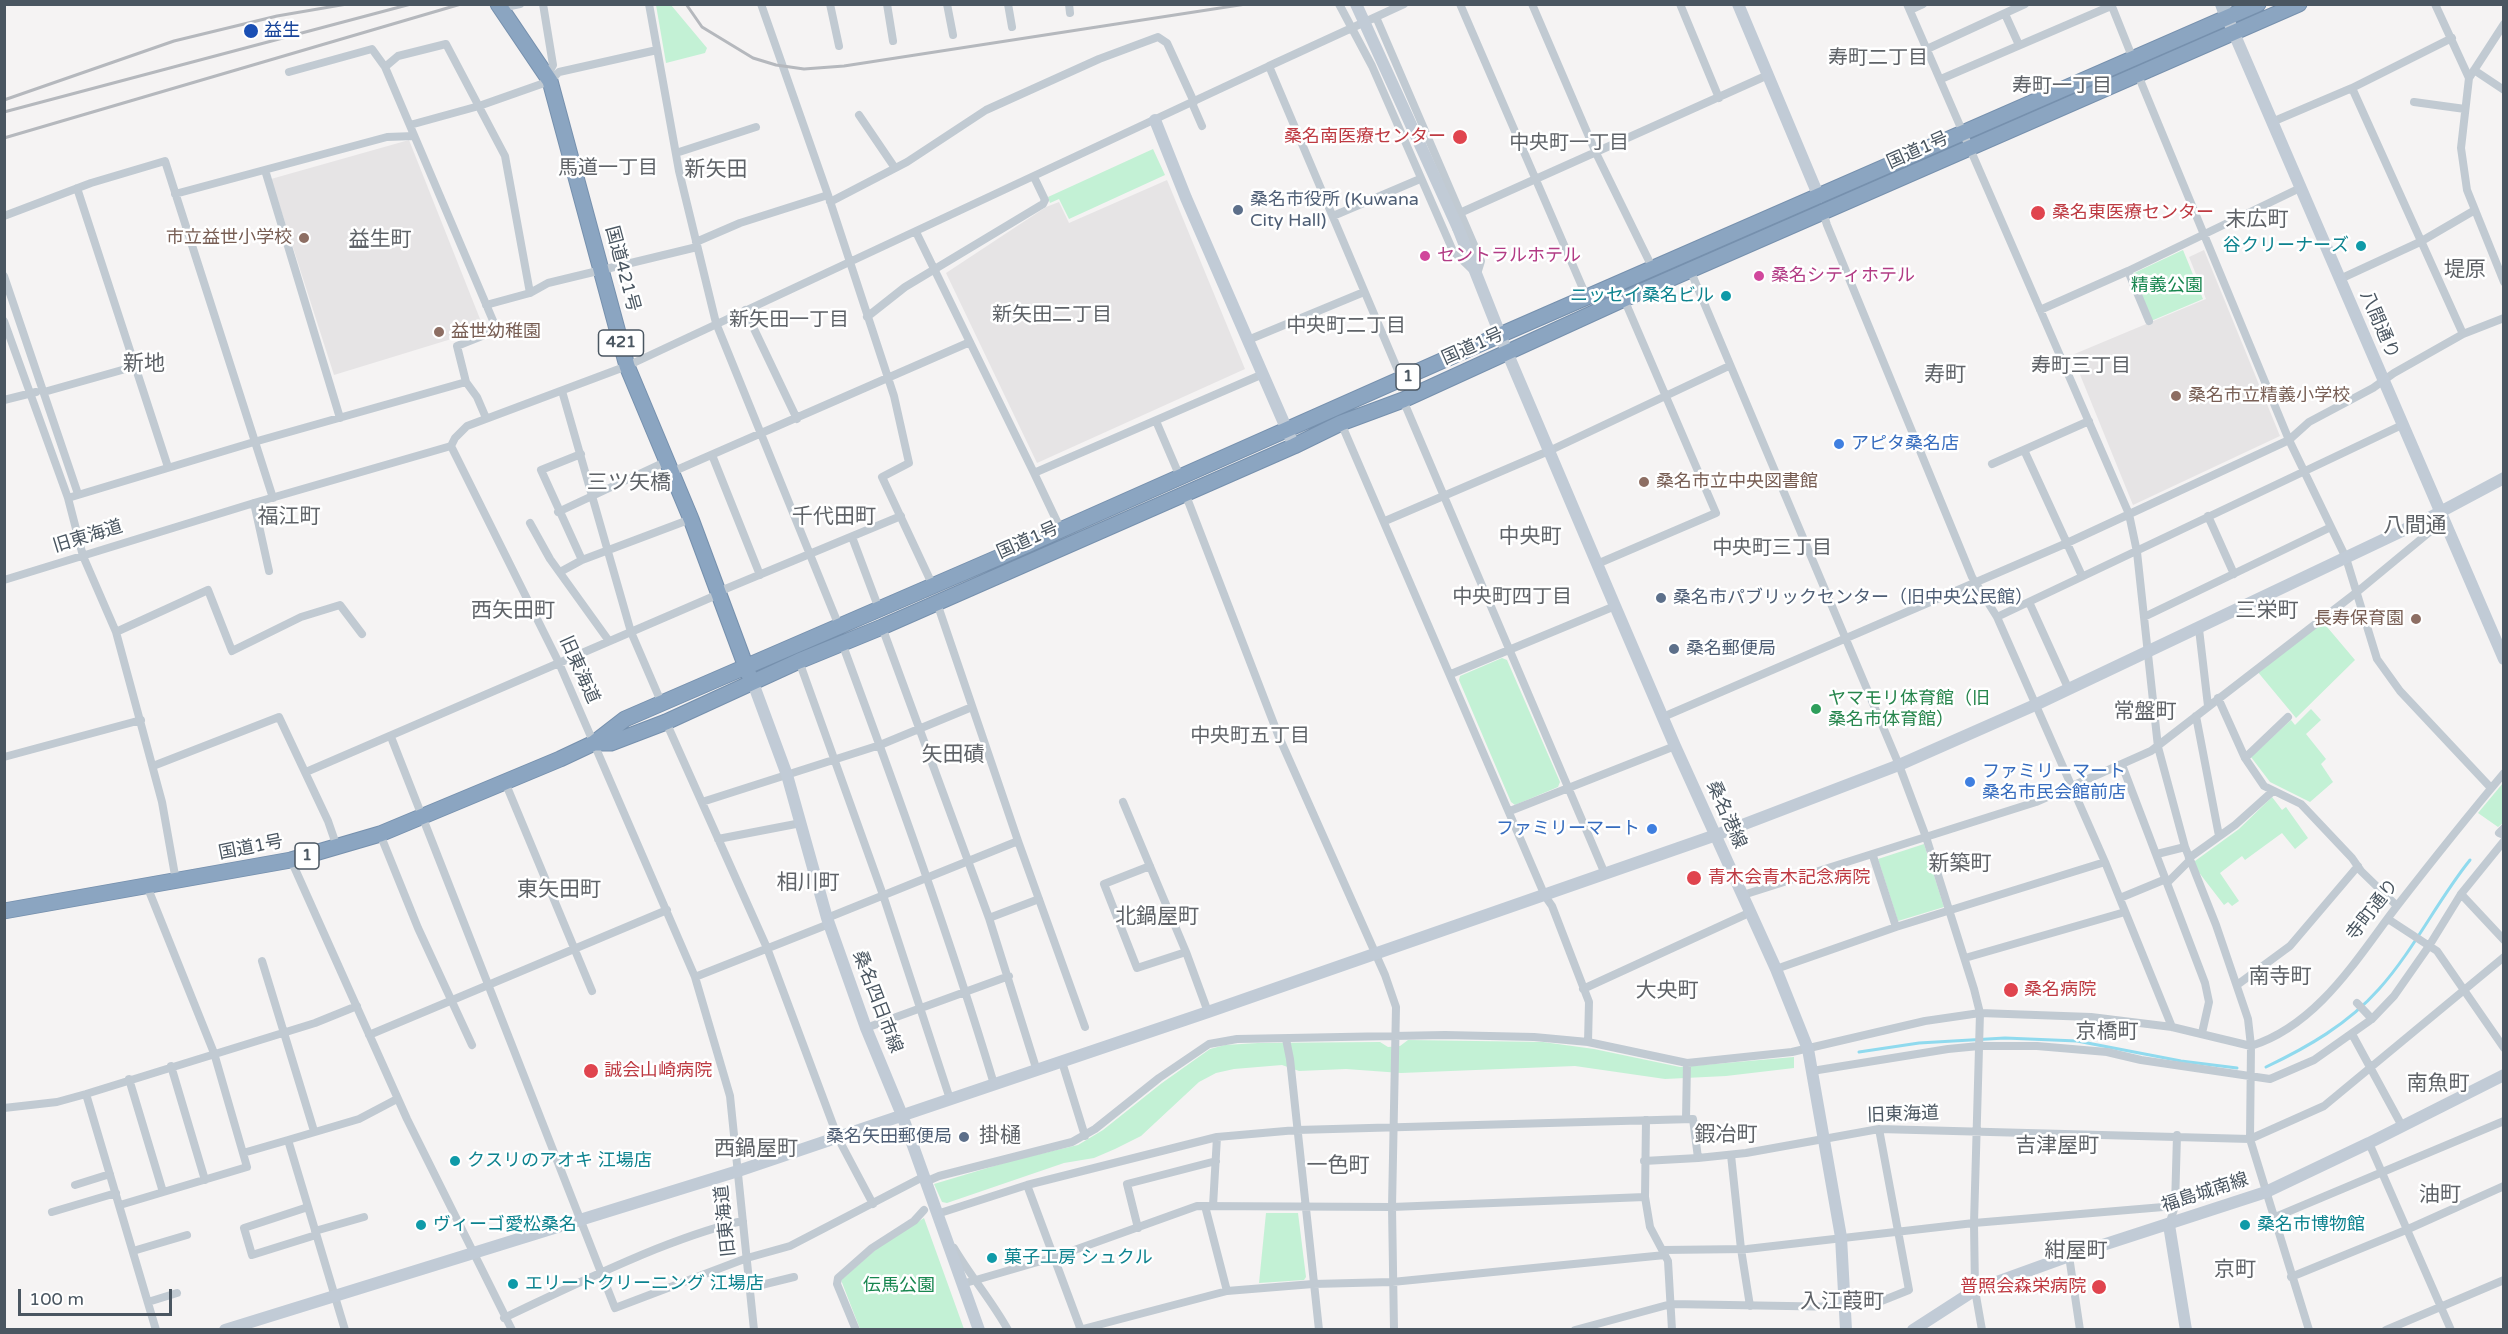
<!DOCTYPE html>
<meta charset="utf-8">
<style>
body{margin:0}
#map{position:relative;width:2508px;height:1334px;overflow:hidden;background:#f5f3f3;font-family:"Varela Round",sans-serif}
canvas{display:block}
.frame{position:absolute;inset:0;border:6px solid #4a5661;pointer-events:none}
.scale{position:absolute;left:18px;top:1289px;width:154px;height:27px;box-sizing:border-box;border:3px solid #4a5661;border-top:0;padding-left:8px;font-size:18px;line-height:21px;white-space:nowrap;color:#4a5661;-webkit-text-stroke:4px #fff;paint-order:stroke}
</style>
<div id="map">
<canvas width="2508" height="1334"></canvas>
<div class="frame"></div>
<div class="scale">100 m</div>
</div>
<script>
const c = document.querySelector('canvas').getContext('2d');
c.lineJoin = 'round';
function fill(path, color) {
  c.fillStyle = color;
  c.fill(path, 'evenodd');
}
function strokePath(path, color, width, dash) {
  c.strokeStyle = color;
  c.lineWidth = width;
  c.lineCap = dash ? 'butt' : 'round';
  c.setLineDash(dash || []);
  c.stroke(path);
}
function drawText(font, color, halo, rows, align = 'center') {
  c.font = font + ' "Varela Round","Noto Sans JP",sans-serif';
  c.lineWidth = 5;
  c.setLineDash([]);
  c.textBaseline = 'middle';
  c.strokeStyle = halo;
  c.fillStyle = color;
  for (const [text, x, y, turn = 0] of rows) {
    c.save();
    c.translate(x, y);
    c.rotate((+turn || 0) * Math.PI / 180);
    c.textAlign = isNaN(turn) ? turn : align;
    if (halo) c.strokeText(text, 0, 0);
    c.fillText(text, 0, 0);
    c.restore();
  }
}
fill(new Path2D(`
 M409,140l75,189 -150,46 -63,-196z
 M1167,180l78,189 -208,94 -91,-190 100,-66 13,-5 10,21z
 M2204,250l76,186 -147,69 -61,-150 134,-56 -17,-42z`), '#e6e4e5');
fill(new Path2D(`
 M656,5h15l36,43 -2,5 -39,10z
 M1153,149l12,26 -96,44 -10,-20 -9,4 -2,-6z
 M2183,250l20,49 -52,22 -19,-47z
 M2322,621l33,39 -59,58 -39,-47z
 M1502,658l5,2 53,122 -2,5 -43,18 -4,-3 -52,-122 1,-4z
 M2311,709l10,11 -15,14 20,25 -5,5 12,18 -23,20 -40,-20 -19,-25 40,-37 4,5z
 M2503,783v40l-5,4 -20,-14z
 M2272,797l10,13 4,-3 22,31 -13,11 -13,-16 -37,27 -3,-4 -22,17 19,28 -7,5 -4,-4 -4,3 -30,-39 1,-5 44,-32z
 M1924,844l20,63 -46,14 -20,-62z
 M1408,1040l135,2 51,7 86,18 114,-10v11l-68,8 -61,3 -90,-13 -174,7 -55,-4 -47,2 -17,-6 -48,4 -18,4 -17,9 -58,54 -26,13 -21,9 -30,5 -117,40 -5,-1 -8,-18 80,-24 64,-15 25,-15 59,-47 48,-34 15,-4 33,-2 122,-1 8,5 12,-1z
 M1266,1213h32l8,64 -2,3 -45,3z
 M924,1218l40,111h-104l-19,-49 39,-34z`), '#c3f1d5');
strokePath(new Path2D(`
 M1859,1052l60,-9 86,-5 72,3 104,20 56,7
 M2266,1067c42,-20 82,-43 113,-78 35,-39 58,-88 91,-129`), '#90daee', 3);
const highway = new Path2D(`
 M498,4l52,77 77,285 64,153 58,156
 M594,743h17l55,-21 133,-61 83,-34 412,-181 47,-23 62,-23 221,-101 675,-295
 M4,911l287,-51 89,-26 180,-75 34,-16 31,-24 386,-167 489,-217 758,-331`);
strokePath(highway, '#7690ad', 17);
strokePath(new Path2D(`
 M543,4l10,61 -6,11
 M649,4l30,167 37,152 123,303
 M761,4l67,191 66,201 15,67 -27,14 51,109
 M830,4l9,42
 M887,4l6,37
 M947,4l6,31
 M1008,4l4,23
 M1069,4l1,9
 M1339,4l33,62 81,185 24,23 4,-13 -105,-244
 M1460,4l127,294
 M1532,4l64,149 57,116
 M1680,4l39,94
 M1907,4l222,510 8,38 21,195 27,100 31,78 32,94 3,27 -1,93 59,191
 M2111,4l22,55
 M2435,4l34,74 -8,70 6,42 37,92
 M501,8l19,-4
 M1910,10l13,-6
 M2005,14l14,31
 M1927,49l98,-45
 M2474,70l30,20
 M289,72l83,-23 13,18
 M2138,75l151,365 57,118 31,101 23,32 91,97
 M2469,78l35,-54
 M1941,79l170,-73
 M2352,88l111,246
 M2414,102l51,7
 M1192,103l10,23
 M859,115l36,53
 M2272,122l80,-34 100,-50
 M410,125l69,-19 71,-25 9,-9 98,-22
 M676,153l80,-26
 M265,170l75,248
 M77,188l91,279
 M175,194l212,-57 27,-1
 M830,202l77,-40 79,-52 113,-51 59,-22 9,6 27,59
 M1822,209l5,16 145,352 25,40 108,245 67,165
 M1462,212l306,-137
 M4,216l87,-33 74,-22 108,337
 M1333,216l87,-37
 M916,232l118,241 229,-99
 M696,242l44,-19 88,-28
 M2128,271l21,50
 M1691,272l208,493 27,72 48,152 6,24 -6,210 1,67 7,40
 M4,276l74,218
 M2340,279l80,-37 55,-32
 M486,305l44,-12 18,-10 149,-36
 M745,310l52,109
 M2040,310l88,-39 172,-83
 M867,317l38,-30 138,-83 2,-4 -11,-23
 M4,321l64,177 15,58 33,76 46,170 14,79
 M1248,340l116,-48
 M1402,380l-133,-314 135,-62
 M466,382l-9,-36 40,-16 -112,-263 13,-11 48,-12 59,112 25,137
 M562,391l69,241 31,72
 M44,392l78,-22
 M4,400l32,-8
 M1403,400l202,474
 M1156,421l24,56
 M1341,423l204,473 7,10 37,96 -1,40
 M451,446l108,217 136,314 35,119 24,234
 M451,446l4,-8 12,-12 160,-60 642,-300
 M2024,450l58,126
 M581,454l-40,16 41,90 109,-41
 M712,455l48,120
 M1992,464l97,-43
 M672,472l298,-130
 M1034,473l27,57
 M1185,493l94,244 106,238 11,32 -4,200 2,123
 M68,498l186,-56 212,-60 11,15 9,21
 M254,503l15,68
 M558,512l109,-51
 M2208,516l26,58
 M1385,521l166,-71 178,-84
 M530,523l20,36 59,82
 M852,537l27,72
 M1597,564l119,-51 -92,-214
 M560,572l22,-12
 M4,580l250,-77 197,-57
 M718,592l183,-76
 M2029,602l40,88
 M937,603l81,238 67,186
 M1997,617l405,-192
 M2144,617l187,-90
 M882,627l107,291 48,153
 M2199,629l9,77
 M116,632l92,-42 24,61 69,-34 39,-12 22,29
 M842,643c54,146 107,292 152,441
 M799,661l84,234 67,204
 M1451,674l164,-68
 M2218,698l27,60 19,28 37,18 51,54 9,13 36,35
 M2196,716l23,120
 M1663,717l404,-174 222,-103 20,-18 64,-34 21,-15 69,-39 41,-16
 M666,722l101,226 71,190 35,66
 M391,737l224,571 132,-50 43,-12 133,-69
 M4,757l137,-37
 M2245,758l43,-41
 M2122,765l83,218 4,19 -7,31
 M153,766l126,-49 49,104 9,26
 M306,772l413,-178
 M505,782l87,209
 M702,802l178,-57 92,-38
 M1123,802l63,150
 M1510,811l165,-65
 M2504,828l-5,5 5,2
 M380,834l38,94 54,117
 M718,839l83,-16
 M2157,854l28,-7
 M1873,856l23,71
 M2189,858l46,-33 38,-34
 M291,860l116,259 105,211
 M1150,866l-46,18 33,84 49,-16 22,60
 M2168,882l22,-22
 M2461,894l43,46
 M1743,895l293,-93 115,-51 206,-159 75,-62 8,-17
 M2120,898l46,-19
 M827,918l191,-77
 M989,918l50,-19
 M2388,919l49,32 67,97
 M1965,958l160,-46
 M262,961l52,170
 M1776,969l120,-42 209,-65
 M695,977l134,-53
 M2237,985l53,-39 68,-80
 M1583,989l168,-77
 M2357,1003l15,16
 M866,1028l143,-52
 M2352,1034l50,92
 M369,1035l298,-125
 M1286,1039l4,20 29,271
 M2251,1046c67,-21 106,-88 146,-140 35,-45 70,-89 107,-133
 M1062,1062l23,74
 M171,1066l34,114
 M1812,1071l136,-22 31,-3h58l70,6 34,8 129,19 44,-19 58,-41 22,-23 35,-50 32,-52 43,-53
 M129,1079l34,113
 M86,1094l70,236
 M4,1108l53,-6 29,-8 229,-71 42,-17
 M1686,1119l1,-56
 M1646,1120l-1,77 5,30 18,34 4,69
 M2369,1143l82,187
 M243,1153l45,-13
 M1731,1155l10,94 9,57
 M1644,1161l54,-3
 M925,1182l14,-6 133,-34 23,-13 64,-51 50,-34 28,-5 208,-4 89,2 54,5 99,21 105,-11 133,-31 55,-8 111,4 81,10 79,19
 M75,1185l35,-11
 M1027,1185l54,145
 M120,1205l127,-38 -33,-114 -67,-167
 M1205,1206l22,85
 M1213,1206l4,-69
 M308,1207l-64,21 8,27 64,-20
 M52,1212l64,-19
 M937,1214l90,-29 190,-48 80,-7 396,-11 5,39 48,-5 133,-24 371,10 74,-33 180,-149
 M2273,1218l231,-97
 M2169,1225l6,-19 2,-71
 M1138,1228l-11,-44 89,-23
 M315,1231l49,-14
 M954,1248c17,29 38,53 54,82
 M1663,1250l84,-1 227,-26 201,-17
 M133,1251l54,-16
 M2069,1256l11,74
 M2291,1277l115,-47 98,-44
 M962,1284l93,-27 142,-51 195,1 253,-10
 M749,1288l45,-11
 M148,1302l29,-9
 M504,1318c50,-24 100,-48 152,-69 28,-11 57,-22 87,-28
 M345,1330l-57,-190 71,-21 38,-20
 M856,1330l-19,-46 1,-6 34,-30 42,-27 10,-11
 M1079,1330l148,-39 86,-7 79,-2 273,-27
 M1575,1330l96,-26 174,3 34,-5 30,-12 -30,-161
 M2386,1330l118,-50`), '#c1cad2', 8);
strokePath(new Path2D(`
 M1738,4l81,193
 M2230,24l274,635
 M1155,120l31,78 108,248
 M1458,228l49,124 108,254 60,140 101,223 32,80 33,188 5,93
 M753,683l34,92 40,143 39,110 36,87 77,215
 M2169,1225l17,105
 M225,1330l513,-159 470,-159 508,-177 183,-70 136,-60 392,-186 77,-41
 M1913,1330l62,-40 94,-34 197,-64 103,-49 135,-68`), '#c1cbd6', 12);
strokePath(new Path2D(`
 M2222,4l5,14`), '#b3c2d1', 14);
strokePath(highway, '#8ba5c1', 15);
strokePath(new Path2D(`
 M686,4l16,23 51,31 23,7 28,4 40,-3 402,-62
 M4,100l170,-59 103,-25 70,-12
 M4,112l407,-108
 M4,138l457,-134`), '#b5b8bd', 3);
strokePath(new Path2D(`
 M1356,4l102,224`), '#c1cbd6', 12);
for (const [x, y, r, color] of [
 [251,31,8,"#1a4fb4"],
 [1460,137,8,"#e0444e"],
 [1238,210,6,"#5c6f8a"],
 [2038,213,8,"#e0444e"],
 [304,238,6,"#8d6e63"],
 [2361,246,6,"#0f9aa8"],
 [1425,256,6,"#d1479c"],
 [1759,276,6,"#d1479c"],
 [1726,296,6,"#0f9aa8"],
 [439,332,6,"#8d6e63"],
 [2176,396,6,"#8d6e63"],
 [1839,444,6,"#3f7fe0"],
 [1644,482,6,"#8d6e63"],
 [1661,598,6,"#5c6f8a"],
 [2416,619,6,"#8d6e63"],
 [1674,649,6,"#5c6f8a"],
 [1816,709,6,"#2e9e5b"],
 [1970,782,6,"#3f7fe0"],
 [1652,829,6,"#3f7fe0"],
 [1694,878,8,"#e0444e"],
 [2011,990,8,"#e0444e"],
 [591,1071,8,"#e0444e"],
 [964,1137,6,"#5c6f8a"],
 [455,1161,6,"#0f9aa8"],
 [421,1225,6,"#0f9aa8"],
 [2245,1225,6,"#0f9aa8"],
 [992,1258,6,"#0f9aa8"],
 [513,1284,6,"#0f9aa8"],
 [2099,1287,8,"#e0444e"]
]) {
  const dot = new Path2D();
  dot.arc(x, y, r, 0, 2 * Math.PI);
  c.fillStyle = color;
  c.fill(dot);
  strokePath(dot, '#fff', 2);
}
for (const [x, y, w] of [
 [621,343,45],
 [1408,377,24],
 [307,856,24]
]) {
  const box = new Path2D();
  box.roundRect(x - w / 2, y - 13, w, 26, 4.5);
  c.fillStyle = '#fff';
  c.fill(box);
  strokePath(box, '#4a5661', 1.5);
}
drawText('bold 16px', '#4a5661', null, [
 ["421",621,343],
 ["1",1408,377],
 ["1",307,856]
]);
drawText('18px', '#164399', '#fff', [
 ["益生",264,31]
], 'left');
drawText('18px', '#be3a42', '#fff', [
 ["桑名南医療センター",1446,137,"right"],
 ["桑名東医療センター",2052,213],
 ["青木会青木記念病院",1708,878],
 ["桑名病院",2024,990],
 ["誠会山崎病院",604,1071],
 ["普照会森栄病院",2086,1287,"right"]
], 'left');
drawText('18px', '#4a5661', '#fff', [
 ["国道1号",1918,151,-24],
 ["国道421号",622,269,75],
 ["八間通り",2379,325,67],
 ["国道1号",1473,347,-24],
 ["旧東海道",88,537,-17],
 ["国道1号",1028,541,-24],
 ["旧東海道",579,670,66],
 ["桑名港線",1726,815,66],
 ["国道1号",251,848,-11],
 ["寺町通り",2373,910,-52],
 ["桑名四日市線",877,1002,69],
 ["旧東海道",1903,1115,-2],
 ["福島城南線",2205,1193,-18],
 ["旧東海道",726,1221,-96]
]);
drawText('18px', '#4e5e75', '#fff', [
 ["桑名市役所 (Kuwana",1250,200],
 ["City Hall)",1250,221],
 ["桑名市パブリックセンター（旧中央公民館）",1673,598],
 ["桑名郵便局",1686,649],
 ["桑名矢田郵便局",952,1137,"right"]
], 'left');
drawText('18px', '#785e54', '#fff', [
 ["市立益世小学校",292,238,"right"],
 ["益世幼稚園",451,332],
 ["桑名市立精義小学校",2188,396],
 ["桑名市立中央図書館",1656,482],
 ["長寿保育園",2404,619,"right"]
], 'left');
drawText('18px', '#0d838f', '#fff', [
 ["谷クリーナーズ",2349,246,"right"],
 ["ニッセイ桑名ビル",1714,296,"right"],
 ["クスリのアオキ 江場店",467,1161],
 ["ヴィーゴ愛松桑名",433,1225],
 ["桑名市博物館",2257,1225],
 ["菓子工房 シュクル",1004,1258],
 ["エリートクリーニング 江場店",525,1284]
], 'left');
drawText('18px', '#b23c85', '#fff', [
 ["セントラルホテル",1437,256],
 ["桑名シティホテル",1771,276]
], 'left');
drawText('18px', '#17864f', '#fff', [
 ["精義公園",2167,286],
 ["伝馬公園",899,1286]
]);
drawText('18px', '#366cbe', '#fff', [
 ["アピタ桑名店",1851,444],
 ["ファミリーマート",1982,772],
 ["桑名市民会館前店",1982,793],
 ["ファミリーマート",1640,829,"right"]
], 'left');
drawText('18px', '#27864d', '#fff', [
 ["ヤマモリ体育館（旧",1828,699],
 ["桑名市体育館）",1828,720]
], 'left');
drawText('20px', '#5f6368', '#fff', [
 ["寿町二丁目",1878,59],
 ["寿町一丁目",2062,87],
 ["中央町一丁目",1569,144],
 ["馬道一丁目",608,169],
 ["新矢田二丁目",1052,316],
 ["新矢田一丁目",789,321],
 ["中央町二丁目",1346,327],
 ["寿町三丁目",2081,367],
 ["中央町三丁目",1772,549],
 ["中央町四丁目",1512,598],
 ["中央町五丁目",1250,737]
]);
drawText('21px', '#5f6368', '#fff', [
 ["新矢田",716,170],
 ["末広町",2257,220],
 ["益生町",380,240],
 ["堤原",2465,270],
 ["新地",144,364],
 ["寿町",1945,375],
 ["三ツ矢橋",629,483],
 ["福江町",289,517],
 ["千代田町",834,517],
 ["八間通",2415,526],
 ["中央町",1530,537],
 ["西矢田町",513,611],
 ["三栄町",2267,611],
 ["常盤町",2145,712],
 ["矢田磧",953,755],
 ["新築町",1960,864],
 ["相川町",808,883],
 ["東矢田町",559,890],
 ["北鍋屋町",1157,917],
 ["南寺町",2280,977],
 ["大央町",1667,991],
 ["京橋町",2107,1032],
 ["南魚町",2438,1084],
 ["鍜冶町",1726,1135],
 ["掛樋",1000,1136],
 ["吉津屋町",2057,1146],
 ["西鍋屋町",756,1149],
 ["一色町",1338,1166],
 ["油町",2440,1195],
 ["紺屋町",2076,1251],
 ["京町",2235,1270],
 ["入江葭町",1842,1302]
]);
</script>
